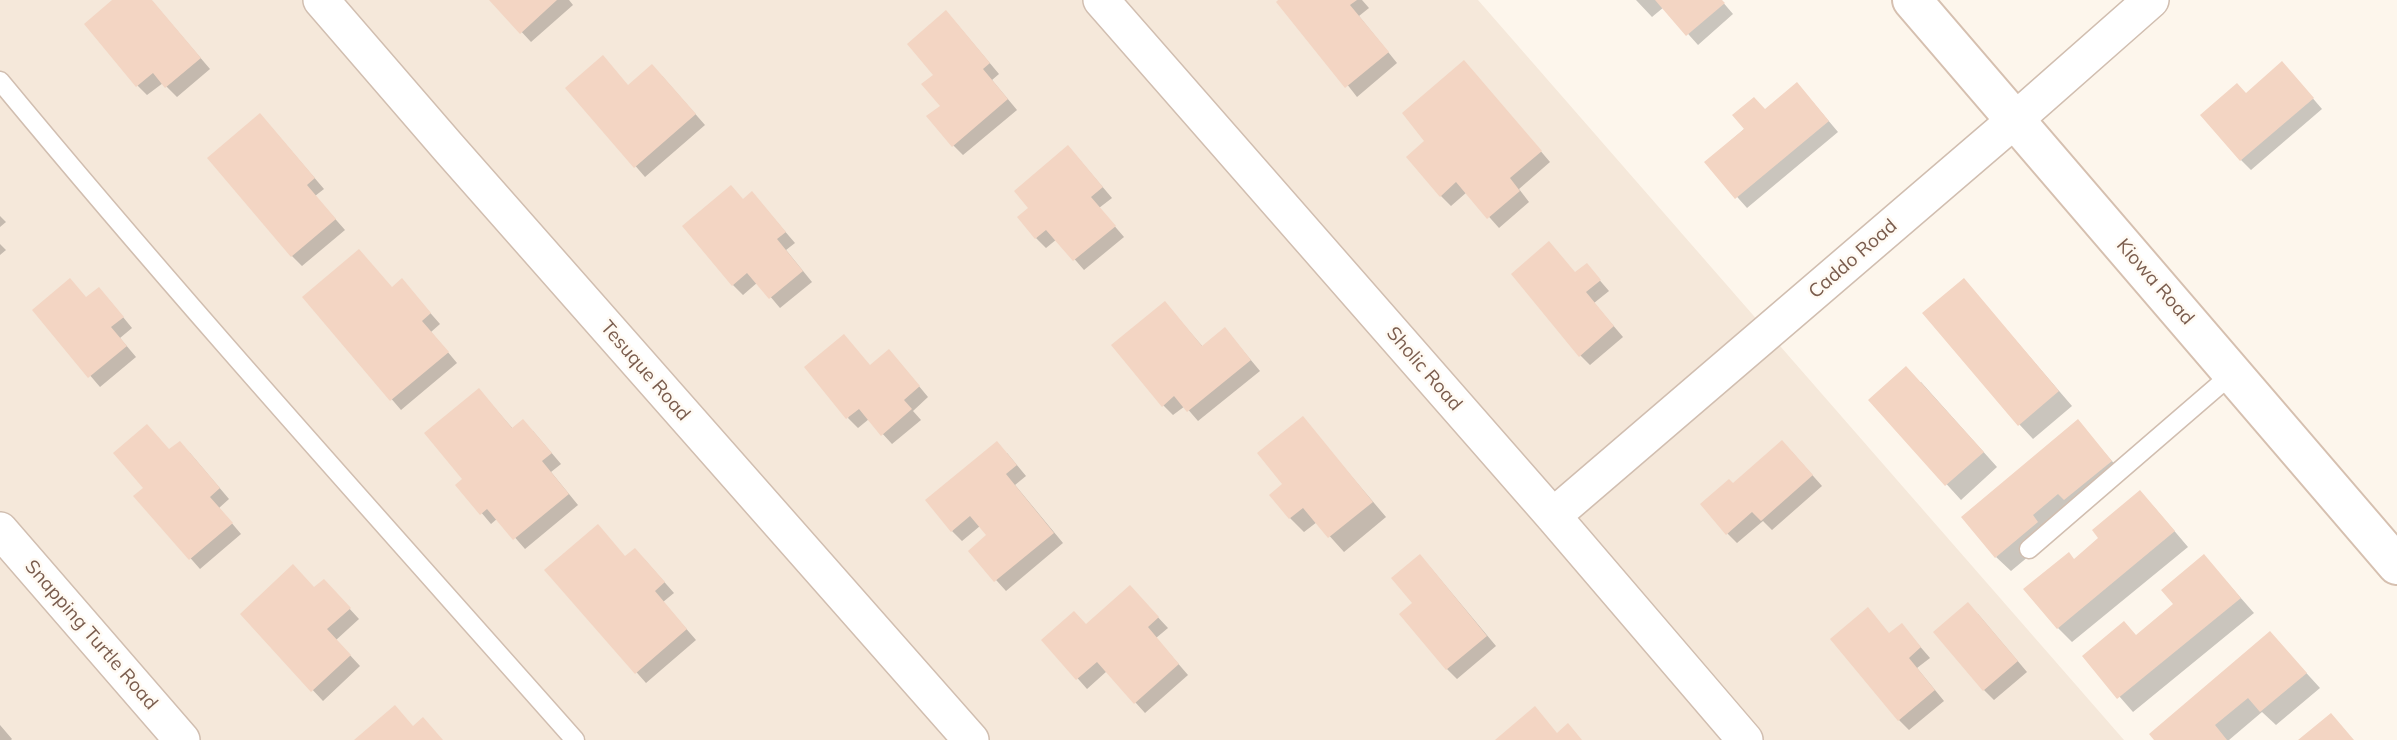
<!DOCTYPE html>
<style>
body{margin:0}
canvas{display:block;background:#fdf6ec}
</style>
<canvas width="2397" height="740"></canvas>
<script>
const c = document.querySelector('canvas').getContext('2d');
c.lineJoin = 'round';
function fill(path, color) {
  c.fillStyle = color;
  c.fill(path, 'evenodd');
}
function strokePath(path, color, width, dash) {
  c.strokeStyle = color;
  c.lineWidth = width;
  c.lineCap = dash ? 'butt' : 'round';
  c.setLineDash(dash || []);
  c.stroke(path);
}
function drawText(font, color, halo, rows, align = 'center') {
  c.font = font + ' Mulish,sans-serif';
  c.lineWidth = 5;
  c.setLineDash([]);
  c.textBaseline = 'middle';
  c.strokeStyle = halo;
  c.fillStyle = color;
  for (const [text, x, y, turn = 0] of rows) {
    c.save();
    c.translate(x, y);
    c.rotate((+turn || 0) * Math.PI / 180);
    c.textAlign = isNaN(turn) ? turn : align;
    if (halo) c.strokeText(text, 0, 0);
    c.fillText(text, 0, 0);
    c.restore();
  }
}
fill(new Path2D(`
 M0,0h1478l646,740h-2124z`), '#f5e8da');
fill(new Path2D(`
 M115,0h36l59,69 -33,28 -14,-14 -16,12 -10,-10z
 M492,0h77l4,5 -42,37z
 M1281,0h81l7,8 -10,8 38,47 -40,34z
 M1636,0h85l12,14 -35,31 -34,-38 -12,10z
 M956,23l43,51 -7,6 25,30 -54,45 -10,-10 -17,-70z
 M1474,73l76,89 -31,27 10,13 -30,26 -32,-36 -16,14 -10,-10 -14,-55z
 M2292,74l30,35 -71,61 -10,-10 5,-65z
 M662,76l43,49 -60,52 -77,-89 60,-2z
 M1806,94l32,38 -91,76 -41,-46 59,-51z
 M270,126l54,63 -9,7 30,34 -43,36 -10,-10z
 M1078,158l34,40 -13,10 25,29 -40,33 -27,-31 -11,9 -10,-10z
 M752,193l43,50 -9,7 26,32 -32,26 -22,-26 -15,13 -10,-10z
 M0,216l6,6 -6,5z
 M0,244l6,6 -6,5z
 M1576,274l20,2 13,15 -15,12 29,34 -33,28 -10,-10z
 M1964,280l108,126 -39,33 -14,-15z
 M393,288l18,3 29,33 -9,8 26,31 -56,47 -97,-113z
 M87,299l22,1 23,28 -12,10 16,19 -36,30 -66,-77z
 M1165,303l38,44 22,-18 35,42 -62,50 -13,-15 -12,9 -10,-10z
 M899,362l29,35 -15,14 8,9 -29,24 -23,-25 -11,9 -10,-10 23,-51z
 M1921,382l76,85 -36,33 -91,-100z
 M479,390l34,39 20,2 28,33 -10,8 27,33 -53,44 -27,-31 -7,6 -33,-39 7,-5z
 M1302,418l84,99 -42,35 -27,-30 -13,10 -14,-14 -5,-34z
 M2078,422l47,54 -114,95 -15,-14z
 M170,451l20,2 39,46 -10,9 22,26 -41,35 -64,-73 9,-8z
 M1792,452l30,34 -50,44 -9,-9 -26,22 -10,-10 6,-48z
 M1007,453l19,23 -11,9 48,58 -57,48 -36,-40 19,-15 -9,-10 -18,15 -10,-10z
 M2154,507l34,40 -116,95 -14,-14 17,-68 26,-22z
 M2204,556l50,57 -121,99 -49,-56 53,-20 38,-32z
 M626,558l19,2 29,33 -11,9 33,38 -50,43 -99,-112z
 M1430,567l66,79 -39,33 -10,-10 -33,-65z
 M324,581l35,38 -23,21 24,26 -37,35 -81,-87 72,-25z
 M1140,598l28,30 -12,10 32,37 -43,38 -38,-42 -20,18 -43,-49 42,-14z
 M1978,614l49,58 -33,28 -10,-10z
 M2270,633l50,55 -44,37 -14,-13 -33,28h-73z
 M1890,635l21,1 19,22 -13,10 27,33 -35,29 -10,-10z
 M0,725l12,14 -1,1h-11z`), '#0003');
fill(new Path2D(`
 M112,0h40l49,58 -36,30 -12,-15 -17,14 -52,-63z
 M489,0h68l-37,34z
 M1278,0h79l-7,5 39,47 -44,36 -69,-86z
 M1655,0h67l3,3 -39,33z
 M946,10l44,53 -7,6 25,30 -56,48 -26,-31 14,-10 -19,-22 12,-9 -26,-31z
 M603,55l25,30 24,-21 44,50 -62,54 -69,-80z
 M1464,60l78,91 -32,27 10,13 -33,28 -31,-37 -16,15 -34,-40 18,-16 -22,-28z
 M2282,61l32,37 -74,63 -40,-46 37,-32 9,10z
 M1797,82l32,39 -94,78 -31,-37 40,-33 -12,-14 22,-18 11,12z
 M260,113l55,65 -8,7 29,34 -45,38 -84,-99z
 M1068,145l35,42 -12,10 25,29 -43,35 -27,-31 -11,9 -18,-22 11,-9 -14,-17z
 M731,185l12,14 9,-8 34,41 -9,7 26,32 -34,28 -22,-26 -15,13 -50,-60z
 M1549,241l26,31 12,-9 14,17 -15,12 28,34 -35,31 -68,-83z
 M359,249l33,38 10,-9 29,35 -9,8 27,31 -59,49 -88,-104z
 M70,278l16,19 13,-10 25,30 -13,10 16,19 -39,32 -56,-68z
 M1964,278l95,113 -41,35 -96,-113z
 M1165,301l37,45 23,-19 26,33 -64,52 -13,-16 -12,11 -51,-62z
 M844,334l26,31 19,-16 31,37 -16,14 8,9 -31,27 -22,-27 -13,10 -42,-52z
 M1906,366l78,86 -39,34 -77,-86z
 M479,388l33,40 11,-9 29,34 -10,8 27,33 -56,46 -26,-31 -7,6 -25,-30 7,-6 -38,-46z
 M1303,416l70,86 -45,36 -25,-30 -14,11 -20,-24 13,-11 -25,-31z
 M2078,419l34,42 -48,39 -6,-6 -25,21 5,7 -43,36 -34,-41z
 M147,424l22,25 11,-8 40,47 -10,9 23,26 -44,37 -56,-64 10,-8 -30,-35z
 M1782,440l31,35 -52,46 -9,-9 -26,23 -26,-31 29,-25 4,4z
 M997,441l20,24 -11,9 48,59 -60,49 -26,-31 18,-16 -16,-19 -19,16 -26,-32z
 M2140,490l35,41 -118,98 -34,-40 46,-37 5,7 24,-21 -6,-8z
 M598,524l27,32 10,-8 30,34 -10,9 32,38 -52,45 -91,-104z
 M1420,554l67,82 -41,34 -47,-56 13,-11 -21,-25z
 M2204,554l37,44 -124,101 -35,-43 42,-35 12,14 37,-31 -12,-14z
 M293,564l21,23 10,-8 27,29 -24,21 24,26 -40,37 -71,-78z
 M1130,585l29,32 -11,10 31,37 -45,40 -37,-42 -21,18 -35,-40 33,-29 12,13z
 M1968,602l50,59 -35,30 -50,-59z
 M1868,607l21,26 13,-10 19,24 -12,11 26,32 -37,31 -68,-82z
 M2270,631l37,42 -47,39 -12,-14 -33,27 12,15h-73l-5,-6z
 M395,705l18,21 10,-9 20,23h-89z
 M1535,706l22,27 11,-10 14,17h-87z
 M2331,713l23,27h-56z`), '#f3d5c3');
const lane = new Path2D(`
 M0,81c186,225 382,441 575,659
 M2029,549l204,-176`);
const street = new Path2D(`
 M321,0l127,147 523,593
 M1101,0l452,516 192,224
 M1553,516l463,-397 135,-119
 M0,530l182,210`);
const secondary = new Path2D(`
 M1912,0l485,565`);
strokePath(lane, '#d1beb0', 21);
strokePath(street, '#d1beb0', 38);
strokePath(secondary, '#d6c0b0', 42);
strokePath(lane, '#fff', 18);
strokePath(street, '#fff', 35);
strokePath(secondary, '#fff', 38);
drawText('19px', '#7a5c4d', '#fffaf3', [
 ["Caddo Road",1853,259,-41],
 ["Kiowa Road",2155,282,49],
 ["Sholic Road",1424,369,49],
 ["Tesuque Road",645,371,49],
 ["Snapping Turtle Road",91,635,49]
]);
</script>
